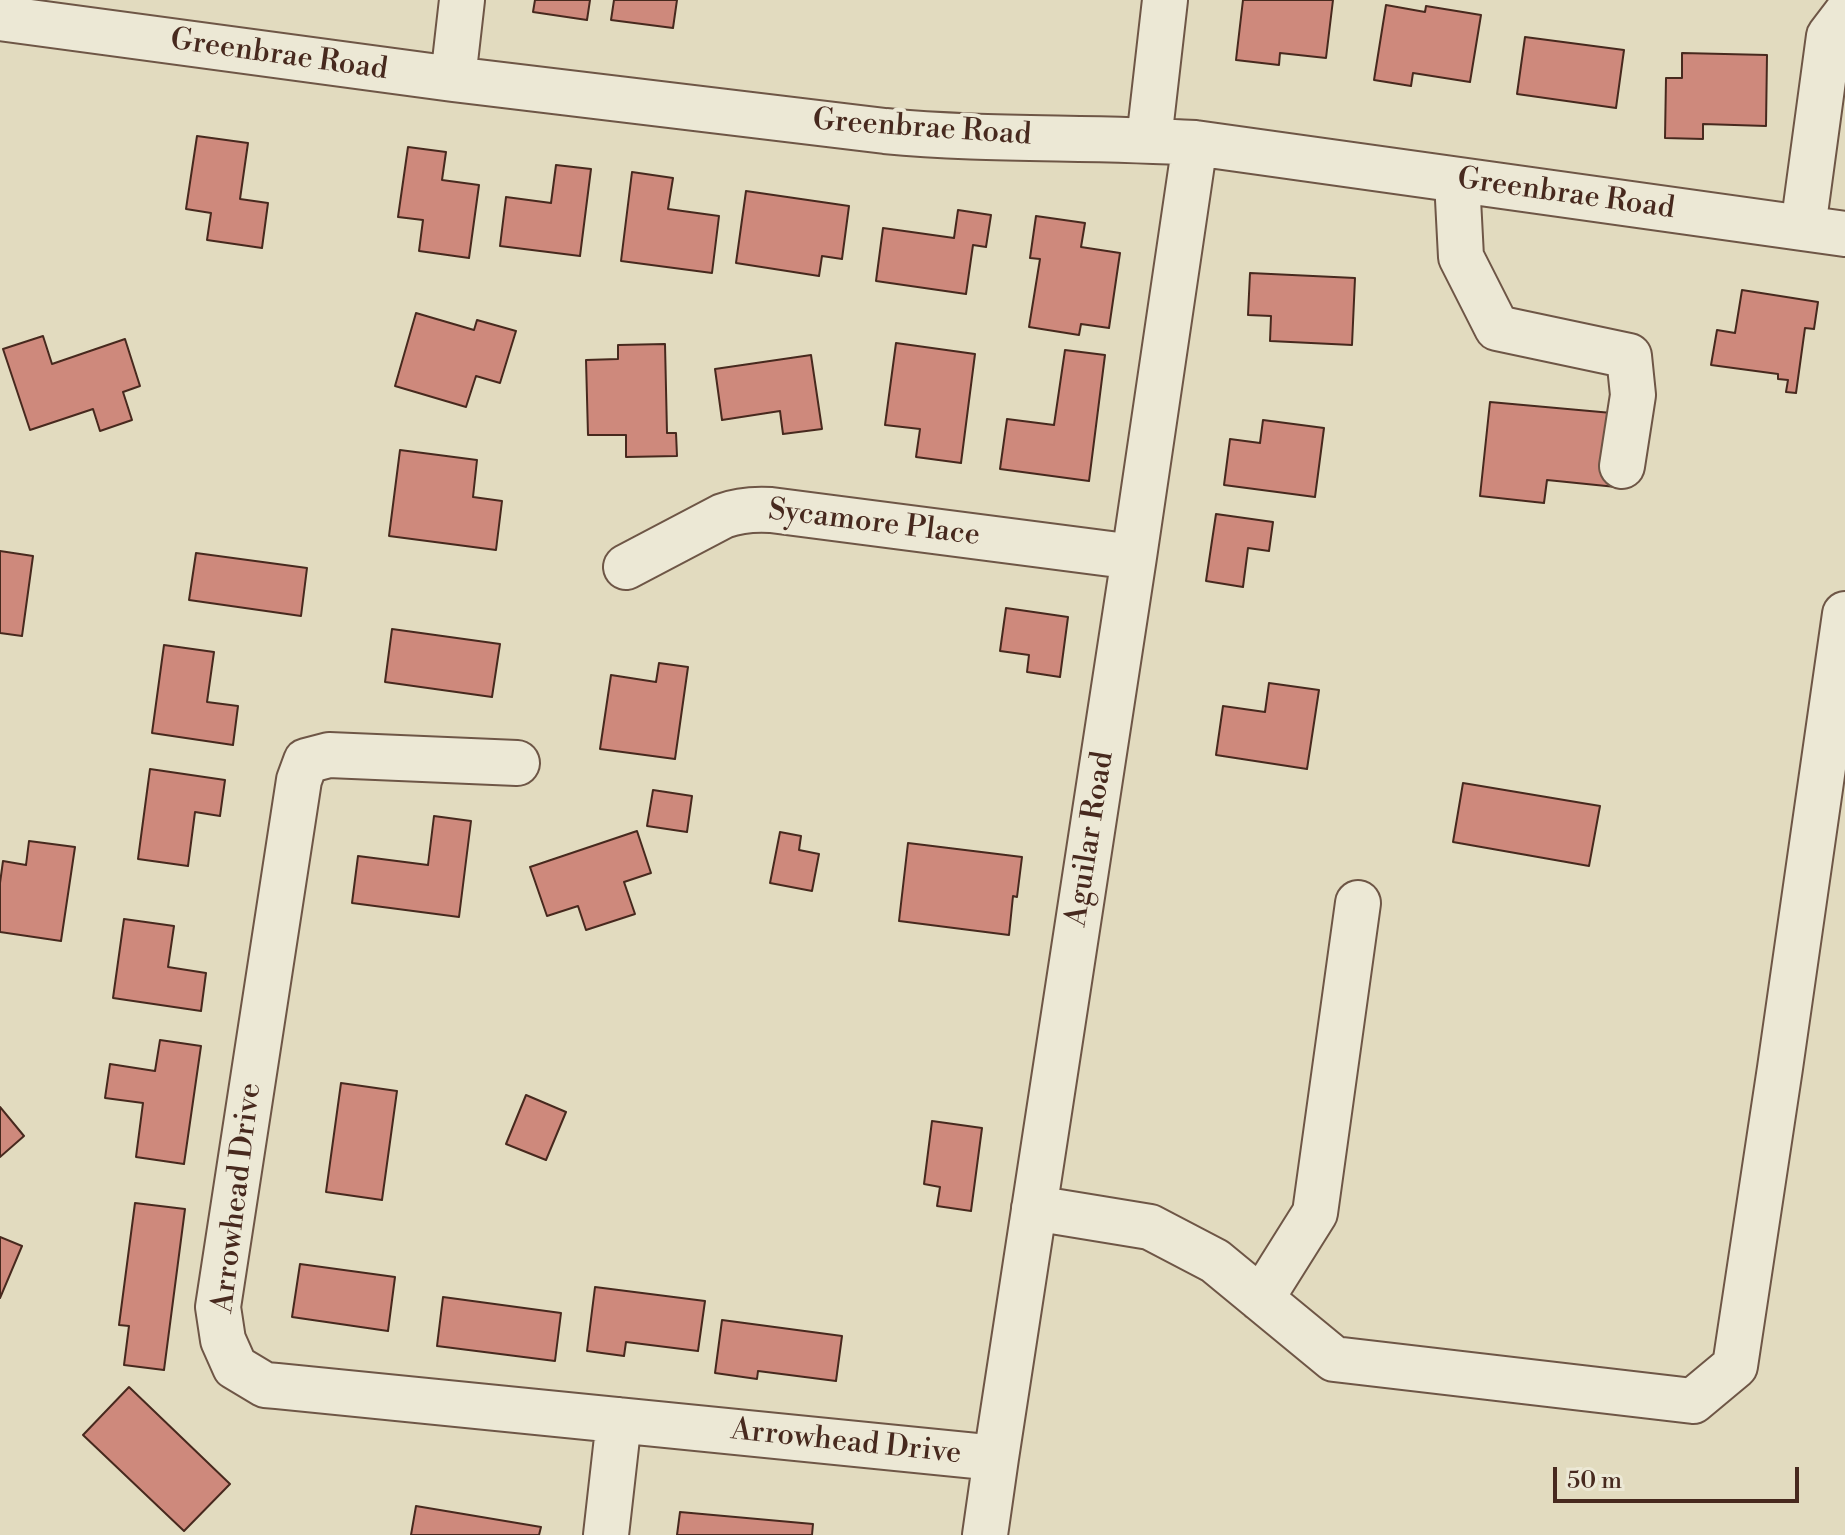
<!DOCTYPE html>
<style>
body{margin:0}
#map{position:relative;width:1845px;height:1535px;overflow:hidden;background:#e2dbbf;font-family:"Libre Bodoni",serif}
canvas{display:block}
.scale{position:absolute;left:1553px;top:1467px;width:246px;height:36px;box-sizing:border-box;border:4px solid #47291e;border-top:0;padding-left:10px;font-size:24px;line-height:28px;white-space:nowrap;color:#47291e;-webkit-text-stroke:6px #ece8d5;paint-order:stroke}
</style>
<div id="map">
<canvas width="1845" height="1535"></canvas>
<div class="scale">50 m</div>
</div>
<script>
const c = document.querySelector('canvas').getContext('2d');
c.lineJoin = 'round';
function fill(path, color) {
  c.fillStyle = color;
  c.fill(path, 'evenodd');
}
function strokePath(path, color, width, dash) {
  c.strokeStyle = color;
  c.lineWidth = width;
  c.lineCap = dash ? 'butt' : 'round';
  c.setLineDash(dash || []);
  c.stroke(path);
}
function drawText(font, color, halo, rows, align = 'center') {
  c.font = font + ' "Libre Bodoni",serif';
  c.lineWidth = 8;
  c.setLineDash([]);
  c.textBaseline = 'middle';
  c.strokeStyle = halo;
  c.fillStyle = color;
  for (const [text, x, y, turn = 0] of rows) {
    c.save();
    c.translate(x, y);
    c.rotate((+turn || 0) * Math.PI / 180);
    c.textAlign = isNaN(turn) ? turn : align;
    if (halo) c.strokeText(text, 0, 0);
    c.fillText(text, 0, 0);
    c.restore();
  }
}
const building = new Path2D(`
 M535,0h55l-3,20 -54,-8z
 M614,0h63l-4,28 -62,-8z
 M1243,0h90l-7,58 -46,-5 -1,12 -43,-5z
 M1386,5l39,7 1,-6 55,9 -11,67 -57,-9 -2,13 -37,-6z
 M1525,37l99,13 -8,58 -99,-14z
 M1682,53l85,2 -1,71 -63,-2v15l-38,-1 1,-60h16z
 M197,136l51,7 -8,56 28,4 -6,45 -55,-8 4,-27 -25,-4z
 M408,147l38,5 -4,28 37,5 -10,73 -50,-7 4,-31 -25,-3z
 M556,165l35,4 -11,87 -80,-10 6,-49 45,6z
 M632,172l41,6 -5,31 51,7 -7,57 -91,-12z
 M746,191l103,15 -7,53 -20,-3 -3,20 -83,-13z
 M958,210l33,5 -5,32 -13,-2 -7,49 -90,-13 7,-53 71,10z
 M1036,216l49,7 -4,24 39,6 -11,75 -28,-4 -2,11 -50,-8 11,-68 -10,-1z
 M1250,273l105,5 -3,67 -82,-4 1,-25 -23,-1z
 M1742,290l76,12 -4,27 -9,-1 -9,65 -10,-1 2,-12 -10,-1v-5l-67,-9 6,-35 18,3z
 M416,313l58,17 3,-10 39,11 -16,52 -24,-7 -10,31 -71,-21z
 M43,336l9,28 73,-25 15,47 -17,6 9,28 -32,11 -7,-22 -63,21 -27,-81z
 M896,343l79,11 -14,109 -45,-6 4,-28 -35,-4z
 M665,344l2,89h9l1,23 -51,1v-22h-38l-2,-75 32,-1v-14z
 M1065,350l40,5 -16,126 -89,-12 7,-50 47,6z
 M811,355l11,74 -39,5 -3,-23 -58,9 -7,-51z
 M1490,402l133,12 -7,73 -69,-7 -3,23 -64,-7z
 M1263,420l61,8 -9,69 -91,-12 6,-46 30,4z
 M400,450l77,10 -4,37 29,4 -6,49 -107,-14z
 M1216,514l57,8 -4,29 -21,-3 -5,39 -37,-6z
 M0,551l33,5 -11,80 -22,-3z
 M196,553l111,15 -6,48 -112,-16z
 M1006,608l62,9 -8,60 -33,-5 2,-17 -29,-4z
 M392,629l108,15 -8,53 -107,-15z
 M164,645l50,7 -7,50 31,4 -5,39 -81,-12z
 M659,663l29,4 -13,92 -75,-10 11,-74 45,7z
 M1269,683l50,7 -12,79 -91,-14 7,-49 42,6z
 M150,769l75,11 -5,36 -25,-4 -7,54 -50,-7z
 M1463,783l137,23 -11,60 -136,-24z
 M653,790l39,6 -5,36 -40,-6z
 M434,816l37,5 -12,96 -107,-14 6,-47 70,9z
 M637,831l14,42 -27,9 11,32 -49,16 -8,-24 -31,10 -17,-49z
 M780,832l21,4 -2,14 20,4 -7,37 -42,-8z
 M29,841l46,6 -14,94 -61,-9v-49l3,-22 23,4z
 M908,843l114,14 -5,40 -4,-1 -4,39 -110,-14z
 M124,919l50,7 -6,41 38,6 -5,38 -88,-13z
 M160,1040l41,6 -17,118 -48,-7 7,-54 -38,-5 5,-34 45,7z
 M341,1083l56,8 -15,109 -56,-8z
 M526,1095l40,17 -20,48 -40,-16z
 M0,1107l24,29 -24,21z
 M932,1121l50,7 -11,83 -34,-5 3,-19 -16,-3z
 M135,1203l50,6 -21,161 -40,-5 5,-39 -10,-1z
 M0,1237l22,9 -22,52z
 M300,1264l95,13 -7,54 -96,-14z
 M595,1287l110,14 -7,50 -72,-9 -2,14 -37,-5z
 M443,1297l118,16 -6,48 -118,-15z
 M722,1320l120,16 -6,45 -78,-10 -1,8 -42,-6z
 M129,1387l101,97 -46,47 -101,-96z
 M416,1506l125,21 -2,8h-128z
 M680,1512l133,12 -1,11h-135z`);
fill(building, '#ce897c');
strokePath(building, '#47291e', 2);
const minor = new Path2D(`
 M0,18l453,61 432,52c103,10 206,5 310,12l650,91
 M453,79l9,-79
 M1149,140l16,-140
 M1457,180l4,77 36,71 132,28 4,39 -11,71
 M1803,228l26,-192 16,-21
 M626,567l97,-51c16,-6 31,-7 48,-6l363,47
 M517,763l-188,-8 -23,6 -7,19 -81,527 5,33 12,27 30,18 12,1 719,72
 M1034,1208l116,19 65,34 119,98 359,42 42,-35 45,-298 65,-454
 M1261,1299l54,-86 43,-310
 M606,1535l13,-115
 M985,1535l11,-77 138,-901 61,-414`);
strokePath(minor, '#6e5646', 48);
strokePath(minor, '#ece8d5', 44);
drawText('30px', '#47291e', '#ece8d5', [
 ["Greenbrae Road",279,56,8],
 ["Greenbrae Road",922,129,4],
 ["Greenbrae Road",1566,195,8],
 ["Sycamore Place",874,524,7],
 ["Aguilar Road",1091,839,-81],
 ["Arrowhead Drive",238,1198,-83],
 ["Arrowhead Drive",846,1443,6]
]);
</script>
